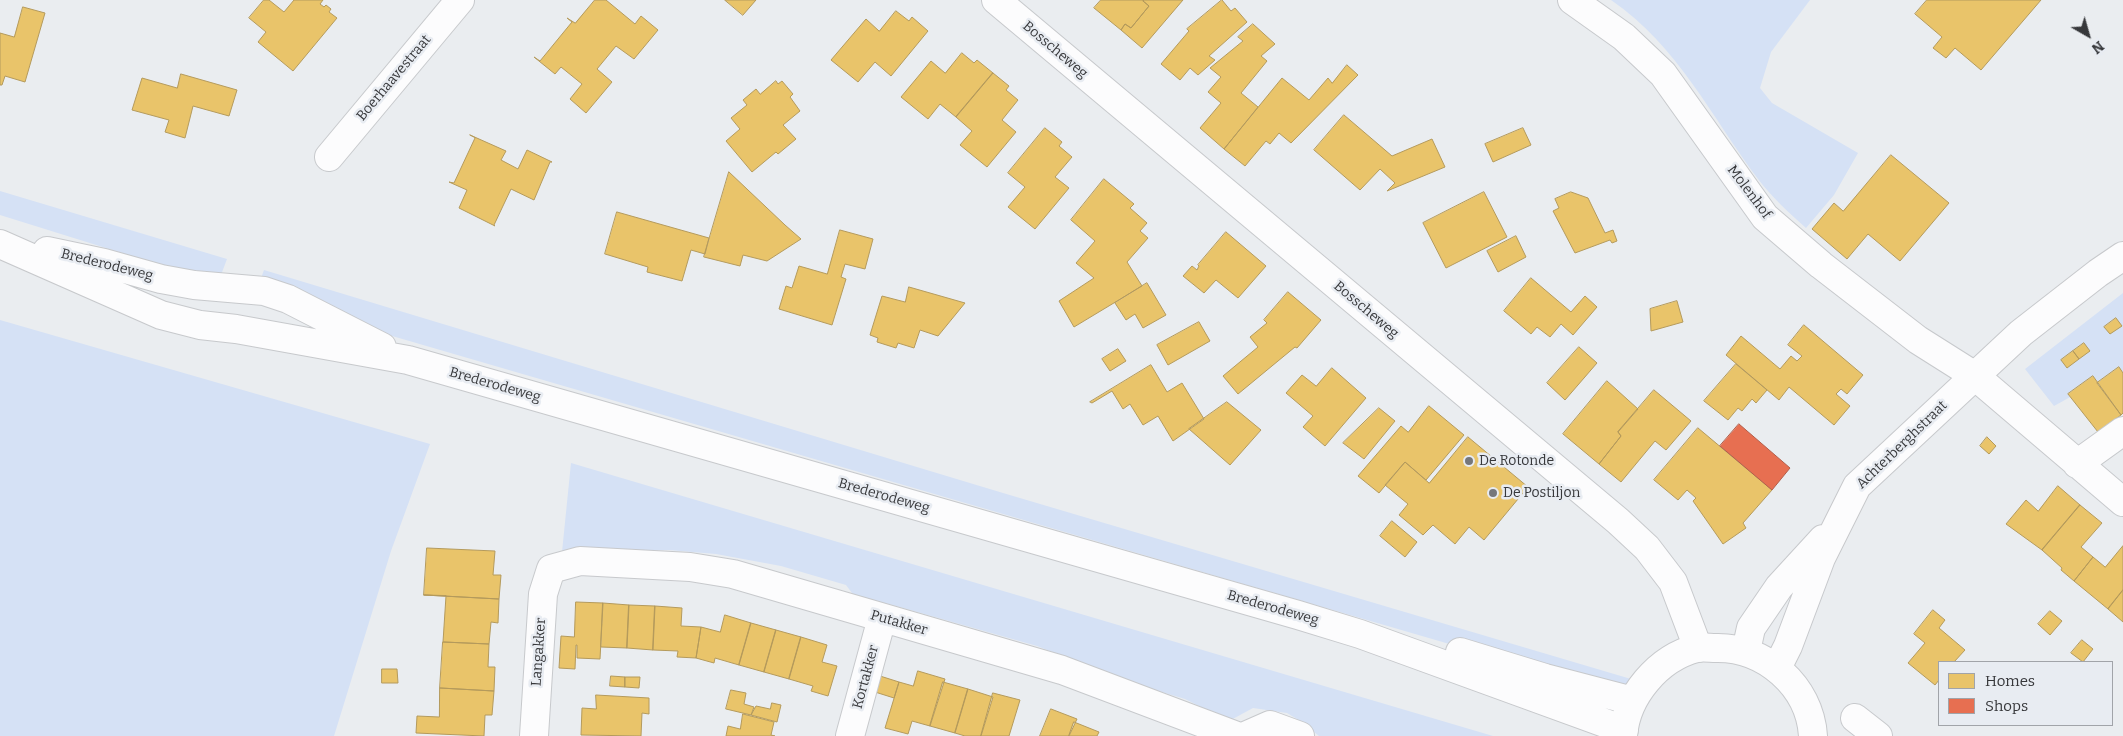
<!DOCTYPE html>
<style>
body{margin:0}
#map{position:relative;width:2123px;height:736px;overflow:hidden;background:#eaedf0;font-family:Bitter,serif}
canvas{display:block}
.legend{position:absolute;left:1938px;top:661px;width:175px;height:65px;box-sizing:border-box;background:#e8ecf2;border:1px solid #a1a4a9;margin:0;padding:6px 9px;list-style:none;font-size:15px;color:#37383b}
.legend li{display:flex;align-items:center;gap:10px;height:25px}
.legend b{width:25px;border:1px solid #a1a4a9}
.north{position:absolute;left:2063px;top:10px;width:50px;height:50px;-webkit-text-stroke:4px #e8ecf2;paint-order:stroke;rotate:142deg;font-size:14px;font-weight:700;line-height:20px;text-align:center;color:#37383b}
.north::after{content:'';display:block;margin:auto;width:18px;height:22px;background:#37383b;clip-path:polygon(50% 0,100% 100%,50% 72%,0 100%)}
</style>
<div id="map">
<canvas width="2123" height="736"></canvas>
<ul class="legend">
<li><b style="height:14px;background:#e9c46a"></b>Homes</li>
<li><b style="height:14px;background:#e76f51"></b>Shops</li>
</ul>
<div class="north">N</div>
</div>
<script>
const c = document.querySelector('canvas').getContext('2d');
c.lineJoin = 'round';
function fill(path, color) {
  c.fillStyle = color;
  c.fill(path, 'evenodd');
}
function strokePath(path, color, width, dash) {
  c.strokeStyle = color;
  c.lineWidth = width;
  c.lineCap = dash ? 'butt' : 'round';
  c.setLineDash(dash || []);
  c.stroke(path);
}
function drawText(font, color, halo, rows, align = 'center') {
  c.font = font + ' Bitter,serif';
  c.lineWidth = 5;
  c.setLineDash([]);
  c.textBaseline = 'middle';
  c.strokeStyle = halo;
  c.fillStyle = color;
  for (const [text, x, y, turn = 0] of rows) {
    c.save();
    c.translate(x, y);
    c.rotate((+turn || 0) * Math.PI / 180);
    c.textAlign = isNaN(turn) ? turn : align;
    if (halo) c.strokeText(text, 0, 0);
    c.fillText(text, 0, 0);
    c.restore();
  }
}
fill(new Path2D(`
 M1611,0h199l-39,52 -11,36 12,15 86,50 -24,42 -28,33c-17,-15 -34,-31 -48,-49 -48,-64 -79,-132 -147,-179z
 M0,191l30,9 197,59 -9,24 -218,-68z
 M264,270l739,223 628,186 -10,15 -1246,-363 -120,-37z
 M2123,293v80l-31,12 -38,21 -29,-37z
 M0,320l430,124 -39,107 -57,185h-334z
 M571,463l922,273h-174l-17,-14 -15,-9 -34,-5 -24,13 -44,-22 -63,-19 -85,-34 -148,-42 -34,-7 -9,-12 -65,-19 -65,-12 -47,-4 -107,2z`), '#d5e1f5');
const homes = new Path2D(`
 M264,0h5l15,12 10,-12h29l-3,4 4,3 2,-2 5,4 -2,3 8,6 -44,53 -35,-29 8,-10 -17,-14z
 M595,0h11l29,24 6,-8 17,14 -24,29 -18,-13 -19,23 15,13 -26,31 -16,-14 12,-15 -21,-17 -6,7 -21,-17 6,4 32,-39 -5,-4 8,5z
 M725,0h31l-13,15z
 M1101,0h43l-1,1 6,5 -18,22 -6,-4 -4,6 -27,-22z
 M1144,0h39l-41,48 -21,-18 4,-6 6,4 18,-22 -6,-5z
 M1222,0l9,11 4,-3 12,14 -38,34 6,4 -17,15 -8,-7 -10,12 -19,-16 28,-33 -2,-2z
 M1927,0h114l-60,70 -26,-22 -9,10 -13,-10 9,-11 -27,-23z
 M23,7l22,6 -20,69 -20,-6 -3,9h-2v-52l14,4z
 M896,11l13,10 3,-4 16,14 -37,45 -16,-14 -17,20 -27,-22 35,-41 13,12z
 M1253,24l22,20 -14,12 6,5 -26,32 17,14 -34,42 -24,-21 21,-25 -13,-11 13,-15 -11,-9 33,-27 -5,-4z
 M962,53l12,10 3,-3 16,13 -37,44 -16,-13 -12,15 -27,-22 30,-36 14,12z
 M1347,65l11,10 -67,68 -12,-10 -9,11 -4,-3 -21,25 -21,-17 58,-71 27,22 19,-22 4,5z
 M993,73l16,13 -3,4 12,10 -16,20 14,12 -29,35 -27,-22 12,-14 -16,-14z
 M181,74l56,16 -8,26 -36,-10 -8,32 -20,-6 4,-12 -37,-10 10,-32 35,10z
 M776,81l2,3 4,-3 11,13 -3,3 10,14 -17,14 13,14 -18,15 -2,-2 -24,20 -26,-31 14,-12 -9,-11 16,-13 -4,-5 13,-11 4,5z
 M1344,115l48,41 40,-17 13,28 -58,24 8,-8 -15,-14 -20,21 -46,-40z
 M1045,128l17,14 -3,4 13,11 -17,20 14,11 -34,41 -27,-22 17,-20 -17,-14z
 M1523,128l8,17 -38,17 -8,-18z
 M470,135l36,16 -5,9 17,9 9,-19 25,12h-2l-16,38 -23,-11 -17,36 1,1 -36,-18 8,-18 -18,-8 5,1 21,-45z
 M1891,155l58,48 -49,58 -32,-27 -21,25 -35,-30 22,-26 9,8z
 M729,172l56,53 16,14 -34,22 -24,-6 -3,11 -36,-9z
 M1104,179l30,25 -4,4 17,15 -7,8 8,7 -21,24 15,24 -68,41 -15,-26 35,-23 -18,-15 19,-22 -24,-21z
 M1484,192l23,45 -61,31 -23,-45z
 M1571,192l17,6 17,35 8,-3 4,11 -5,2 -2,-3 -35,13 -22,-42 6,-3 -4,-9z
 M617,212l92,26 -4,16 -14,-4 -9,31 -35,-9 1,-5 -43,-13z
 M840,230l33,9 -8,30 -20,-5 -4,13 5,2 -14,46 -53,-16 7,-23 6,2 7,-22 28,8z
 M1226,232l40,34 -28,32 -22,-18 -12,13 -21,-17 9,-10 5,4 2,-4 -1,-1z
 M1516,236l10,21 -28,15 -11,-21z
 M1531,278l40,34 14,-16 12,11 -24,28 -12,-11 -11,13 -13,-10 -6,7 -27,-23z
 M1147,283l19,32 -23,13 -8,-14 -9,6 -11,-17z
 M909,287l56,16 -27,33 -18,-6 -6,18 -16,-5 -2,5 -19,-6 1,-4 -8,-3 12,-39 23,6z
 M1288,292l33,28 -24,28 -2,-1 -57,47 -15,-18 35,-29 -8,-10 17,-14 -3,-3z
 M1677,301l6,21 -32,9 -1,-22z
 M2116,318l6,8 -12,8 -6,-7z
 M1199,322l11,19 -42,24 -11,-20z
 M1804,325l59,50 -16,19 -6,-5 -5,5 14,12 -16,19 -45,-38 -10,13 -53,-45 15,-19 39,33 11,-13 6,5 5,-5 -14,-11z
 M2084,343l6,8 -11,8 -6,-8z
 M1579,347l18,16 -32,37 -18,-17z
 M1118,349l8,12 -16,10 -8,-12z
 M2073,351l6,8 -12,9 -6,-8z
 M1736,364l31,26 -11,13 -4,-4 -10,12 -4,-3 -10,12 -24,-19z
 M1151,365l16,27 15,-9 22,36 -31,22 -15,-25 -15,9 -13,-21 -7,5 -11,-18 -20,12 -2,-1z
 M2119,367l4,6v40l-2,2 -24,-32z
 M1332,368l34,30 -41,48 -22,-19 10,-11 -27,-23 16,-18 14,11z
 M2093,376l28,39 -23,17 -30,-38z
 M1607,381l31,28 -20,23 3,4 -22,28 -36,-30z
 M1654,390l37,31 -25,29 -11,-9 -34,41 -22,-18 22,-28 -3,-4z
 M1227,402l34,28 -31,35 -41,-36z
 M1429,406l35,29 -38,45 -21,-18 -26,31 -21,-17 43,-50 7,6z
 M1379,408l16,13 -31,38 -21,-16z
 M1698,428l74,62 -29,33 3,5 -23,16 -30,-43 3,-3 -9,-8 -9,10 -24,-20z
 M1468,437l60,50 -44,53 -15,-13 -14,17 -22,-19 -10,10 -24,-20 9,-11 -23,-19 20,-23 24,21z
 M1987,437l9,9 -7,8 -9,-8z
 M2058,486l22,19 -38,45 -36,-26 20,-24 12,11z
 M2080,505l22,18 -21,24 12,10 -19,24 -13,-11 1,-2 -20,-18z
 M1392,521l25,21 -12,15 -25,-21z
 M2123,546v44l-15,19 -34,-28 19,-24 12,10z
 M427,548l68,3 -2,24h8l-2,24 -75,-4z
 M2123,590v32l-15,-13z
 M424,595l75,4 -1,24 -7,-1 -2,22 -46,-2 3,-46z
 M576,602l27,1 -3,56 -23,-1v-13h-1l-1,24 -16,-1 2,-32 13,1z
 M603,603l26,2 -2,43 -26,-1z
 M629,605l26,1 -2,44 -26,-2z
 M655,606l27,2 -1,18 20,1 -5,31 -19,-1 1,-6 -25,-1z
 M1933,610l12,10 -6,8 26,22 -11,12h-15v18l-4,5 -27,-22 17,-20 -11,-9z
 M2050,611l12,10 -12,14 -12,-11z
 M725,615l26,8 -12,42 -24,-7 -1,5 -18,-5 5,-31 19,5z
 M751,623l25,7 -12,42 -25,-7z
 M776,630l25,7 -12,42 -25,-7z
 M801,637l26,8 -5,17 15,4 -9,30 -17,-5 2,-5 -24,-7z
 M2082,640l11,9 -10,13 -12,-9z
 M443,642l46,2 -1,23h7l-1,24 -54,-3z
 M382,669h15l1,14h-16z
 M918,671l27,8 -15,47 -18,-5 -4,13 -23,-6 14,-46 14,4z
 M611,676l14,1v10l-15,-1z
 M880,676l19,6 -5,16 -19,-6z
 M625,677h15l-1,11 -14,-1z
 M943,682l25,7 -13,44 -25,-7z
 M440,688l54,3 -2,24h-7l-1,21 -68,-3 1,-17 22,1z
 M968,689l25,8 -12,39h-16l-10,-3z
 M731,690l15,3 -2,11 10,3 -3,8 -25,-6z
 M993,693l27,7 -11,36h-28z
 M596,695l53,3v16l-7,-1 -1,23 -60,-1 1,-27 14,1z
 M772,703l9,2 -4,17 -26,-7 5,-9 14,3z
 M1051,709l26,10 -8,17h-29z
 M743,714l31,8 -3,13 4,1h-49l2,-10 12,3z
 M1074,722l25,10 -2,4h-28z`);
fill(homes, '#e9c46a');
strokePath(homes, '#b49a5c', 1);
const shops = new Path2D(`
 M1739,424l51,44 -18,22 -52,-44z`);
fill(shops, '#e76f51');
strokePath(shops, '#b25e4a', 1);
const minor = new Path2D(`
 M996,0l622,521 29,27 26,34 25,66
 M1572,0l52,37 39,37 102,143 56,48 97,75 57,36 148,126
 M329,157l131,-157
 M2077,464l46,-33
 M1855,718l23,18
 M534,736l9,-142 8,-25 29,-8 110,6 43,7 329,96 175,66
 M850,736l32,-118
 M1245,736l25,-11 30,11`);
const tertiary = new Path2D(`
 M1746,651l5,-23 28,-41 44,-48
 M1777,668l11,-22 33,-88 36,-72 164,-153 77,-60 25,-17`);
const secondary = new Path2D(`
 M0,244l161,71 39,10 36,4 172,31 890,255 62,19 264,96
 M47,251l57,12 57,16 33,6 70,6 24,8 94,48
 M1460,652l85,26 88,23
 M1623,736c3,-40 35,-78 74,-88 6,-1 13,0 19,0 49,-1 94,38 97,88`);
strokePath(minor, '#c7c9cc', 30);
strokePath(tertiary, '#c7c9cc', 30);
strokePath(secondary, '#c7c9cc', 30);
strokePath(minor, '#fcfcfd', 28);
strokePath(tertiary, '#fcfcfd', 28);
strokePath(secondary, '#fcfcfd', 28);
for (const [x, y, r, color] of [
 [1469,461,5,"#76777a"],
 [1493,493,5,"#76777a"]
]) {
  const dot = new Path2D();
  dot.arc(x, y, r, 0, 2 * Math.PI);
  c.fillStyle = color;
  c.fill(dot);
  strokePath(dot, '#e8ecf2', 2);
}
drawText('14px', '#37383b', '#e8ecf2', [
 ["Bosscheweg",1055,50,40],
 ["Boerhaavestraat",394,78,-50],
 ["Molenhof",1749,192,53],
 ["Brederodeweg",107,265,14],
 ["Bosscheweg",1366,310,40],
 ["Brederodeweg",495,385,16],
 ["Achterberghstraat",1902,445,-44],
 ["Brederodeweg",884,496,16],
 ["Brederodeweg",1273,608,16],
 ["Putakker",899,623,16],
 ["Langakker",539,652,-86],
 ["Kortakker",866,677,-75]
]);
drawText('14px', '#37383b', '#e8ecf2', [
 ["De Rotonde",1479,461],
 ["De Postiljon",1503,493]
], 'left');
</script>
